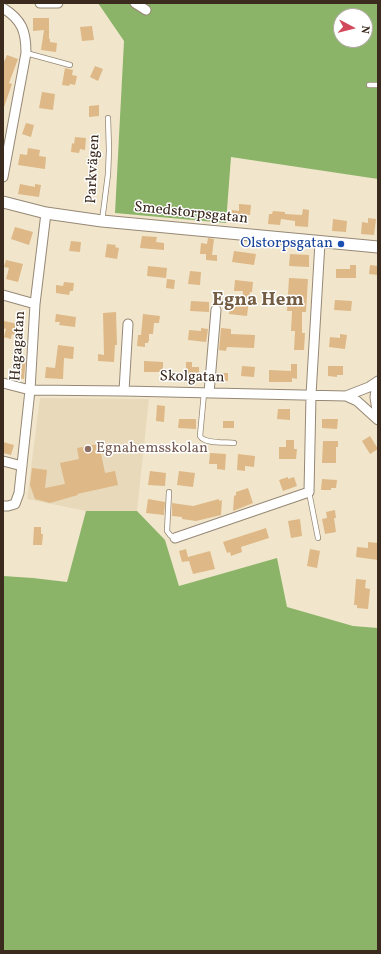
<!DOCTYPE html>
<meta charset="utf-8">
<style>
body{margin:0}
#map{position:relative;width:381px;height:954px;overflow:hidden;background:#f1e6cc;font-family:Vollkorn,serif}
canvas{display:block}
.frame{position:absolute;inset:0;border:4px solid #3b2a1e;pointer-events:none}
.north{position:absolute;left:333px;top:8px;width:40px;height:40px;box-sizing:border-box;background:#fff;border:1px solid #b1aaa5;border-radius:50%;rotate:97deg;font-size:11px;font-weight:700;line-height:16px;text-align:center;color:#3b2a1e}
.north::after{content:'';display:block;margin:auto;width:14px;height:18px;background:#d1495b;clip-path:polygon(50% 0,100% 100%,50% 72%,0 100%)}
</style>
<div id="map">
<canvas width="381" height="954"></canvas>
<div class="frame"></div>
<div class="north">N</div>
</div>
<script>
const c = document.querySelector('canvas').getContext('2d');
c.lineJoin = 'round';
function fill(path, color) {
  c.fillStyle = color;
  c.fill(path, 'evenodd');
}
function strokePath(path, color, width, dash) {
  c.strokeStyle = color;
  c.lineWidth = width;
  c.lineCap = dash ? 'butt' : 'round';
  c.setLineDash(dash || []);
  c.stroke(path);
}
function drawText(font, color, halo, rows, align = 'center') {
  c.font = font + ' Vollkorn,serif';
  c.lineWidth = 3;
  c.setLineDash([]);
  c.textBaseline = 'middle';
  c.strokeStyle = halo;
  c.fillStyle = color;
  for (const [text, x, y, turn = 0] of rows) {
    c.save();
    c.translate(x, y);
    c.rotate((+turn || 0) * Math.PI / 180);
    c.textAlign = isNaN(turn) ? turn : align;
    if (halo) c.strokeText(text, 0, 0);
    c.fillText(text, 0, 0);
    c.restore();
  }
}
fill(new Path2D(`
 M40,398l109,1 -12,112h-51l-59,-12z`), '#e8d9ba');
fill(new Path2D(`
 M98,3h280v176l-147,-22 -5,66 -111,-10 9,-172zM341,16h24v24h-24z
 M86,511h51l28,29 14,46 98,-28 10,49 66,19 25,2v323h-375v-375l30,2 34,4z`), '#8cb469');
fill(new Path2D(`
 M33,18h16v21h1v3l7,1 -1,9 -15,-2 3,-20 -11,1z
 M92,26l2,14 -12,1 -2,-14z
 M7,55l11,4 -9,24 3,1 -8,23h-1v-43z
 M95,66l8,3 -5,12 -8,-4z
 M65,68l8,2 -1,5 5,1 -2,9 -5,-1 -1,2 -7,-1z
 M42,92l13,2 -2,16 -14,-2z
 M99,105v11l-10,1v-11z
 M26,123l8,2 -3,12 -9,-3z
 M75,137l11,1 -1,12 -5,-1 -1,4 -8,-1 1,-9 2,1z
 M28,148l12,2 -1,6 7,1 -1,12 -27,-4 2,-11 7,1z
 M20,184l15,3v-3l6,1 -2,12 -21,-3z
 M239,204l12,1 -1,10 -11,-1v6l-8,-1 1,-9 7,1z
 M303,209l6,1 -1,17 -13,-1v-5l-14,-2 -1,6 -12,-1 1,-10h3l1,-3 12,1v2l17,1z
 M368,218l8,1 -2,16 -13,-1 1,-12 6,1z
 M333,219l14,2 -1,11 -14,-1z
 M15,227l18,5 -4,13 -18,-6z
 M142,236l15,1 -1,5 8,1v7l-24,-2z
 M208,238l6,1 -2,16h5v6l-11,-1v-6h-6l1,-11 6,1z
 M71,241l10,1 -1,10 -11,-1z
 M107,244l9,1 -1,2 4,1 -2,11 -12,-2z
 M234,251l22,3 -2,11 -22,-3z
 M290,254l19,1v12l-20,-1z
 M6,260l17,4 -5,18 -12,-3 3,-11 -5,-1z
 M350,265h6v13h-20v-9h14z
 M370,265l8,1v9l-9,-1z
 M148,266l19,2 -1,10 -19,-2z
 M190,271l11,1 -1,13 -12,-1z
 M289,278l19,1 -2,33h-4v21h3l-1,17h-10l1,-19h-4l1,-20h-5z
 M167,279l8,1 -1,9 -8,-1z
 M235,280l18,2 -1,10h-2l-3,24 -18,-2 1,-11 12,2 1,-14h-9z
 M64,282l10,1 -1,8h-3l-1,4 -13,-2v-8l7,1z
 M335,300l17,1 -1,10 -17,-1z
 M191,301l18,1v10l-19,-1z
 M116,312l1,33h-2l-1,17 -16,-1v-7l6,1 -1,-42z
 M56,314l20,3 -1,10 -16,-2 1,-3h-5z
 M143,314l17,2 -1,7h-5l-1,11h-4v6l-1,3h-3v4l-8,-1 1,-11h3z
 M4,321l14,3 -4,11 -2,-1 -1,5 -7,-2 2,-8 -3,-1z
 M201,328l7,1 -2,13 -18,-2 1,-10 12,1z
 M221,328l10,1v5l24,1 -1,13 -27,-1 -1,4 -7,-1z
 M340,334l7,1 -2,14 -16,-2 1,-10 10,1z
 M58,345l16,2 -1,12 -9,-1 -1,21 -18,-1 1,-11 9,1z
 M20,358h6l-2,21 -7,-1z
 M144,361l19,1v10h-19z
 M186,362h6v5h7v7h-13z
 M291,364h6v15l-5,-1v4h-23v-12l22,1z
 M242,366l13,1 -1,10 -13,-1z
 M328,366h15v9h-6v2l-9,-1z
 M220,373h8v8h-8z
 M157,405l8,1 -1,16 -8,-1z
 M278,409h12v11l-13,-1z
 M179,419h17v10l-18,-1z
 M322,419h16l-1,10 -15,-1z
 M223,421h11v7h-11z
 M370,436l8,13 -8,5 -8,-13z
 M286,440h8v9h3l-1,10h-17v-12h7z
 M323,441h15v6h-2v16h-14z
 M3,442l11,3 -3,10 -8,-2z
 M99,444l6,29 10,-2 3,14 -41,9 1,1 -28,8 -15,-4 -5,-14 2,-17 15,2 -2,18 20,-4 -5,-21 19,-4 -2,-11z
 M210,453l16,1 -1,16 -8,-1v-5h-8z
 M238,454l17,2 -1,11 -9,-1v5l-8,-1z
 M150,471l16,2 -1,13 -17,-1z
 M179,471l16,2 -2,14 -16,-2z
 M288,477v2l6,-2 3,9 -14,5 -4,-11z
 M322,479l15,1 -1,8h-5v2h-10z
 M248,488l5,15 -20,8 1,-15 2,-1v-3z
 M148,499l17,3 -1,13 -18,-2z
 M219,499v2l3,-1 -1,15 -25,6 -14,-2v-2l-10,-1v-13l21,3z
 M335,510l1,8h-2l2,14 -11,2 -3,-15 5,-1 -1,-6z
 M300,519l2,17 -11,2 -3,-17z
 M34,527h7v7h2l-1,11h-9z
 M266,528l3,10 -28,9 1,5 -11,4 -1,-4 -3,1 -4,-11z
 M368,542l10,1v17l-22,-3 1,-10 11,1z
 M186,549l2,8 22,-6 5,18 -22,5 -4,-13 -7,1 -3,-11z
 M310,549l10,2 -3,17 -10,-2z
 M356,579l10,1 -1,8 5,1 -2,20 -11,-1v-3h-3z`), '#deb886');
const service = new Path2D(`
 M26,53l44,12
 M369,85h9
 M102,221l6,-47 1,-24 -1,-32
 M204,393l-4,43c4,8 26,6 34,7
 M169,492l-2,39 3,4 5,3
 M309,492l9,46`);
const minor = new Path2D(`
 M40,3h18
 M135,3l11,7
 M3,8c19,12 23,23 23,45l-23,124
 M3,295l32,9
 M377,382l-2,15 3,20
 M3,383l27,7 94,1 222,5 23,-9 9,-6
 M124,391l4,-67
 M209,393l7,-83
 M346,396l11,5 21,19
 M3,461l19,5
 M3,506h5l7,-2 4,-11 11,-103 5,-86 11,-91
 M175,538l134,-46 2,-97 9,-153`);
const tertiary = new Path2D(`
 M3,202l43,11 56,8 276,26`);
strokePath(service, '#968875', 6);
strokePath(minor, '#968875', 11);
strokePath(tertiary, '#968875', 13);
strokePath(service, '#fff', 4.5);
strokePath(minor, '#fff', 9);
strokePath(tertiary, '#fff', 11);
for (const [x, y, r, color] of [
 [341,244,4,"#1a4fb4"],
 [88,449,4,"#8d6e63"]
]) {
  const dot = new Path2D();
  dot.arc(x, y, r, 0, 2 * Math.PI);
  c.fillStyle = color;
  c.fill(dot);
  strokePath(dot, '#fff', 1.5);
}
drawText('15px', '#3b2a1e', '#fff', [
 ["Parkvägen",94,169,-87],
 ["Smedstorpsgatan",191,214,6],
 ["Hagagatan",19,346,-86],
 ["Skolgatan",192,378,1]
]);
drawText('15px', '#164399', '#fff', [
 ["Olstorpsgatan",333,244]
], 'right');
drawText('15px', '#785e54', '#fff', [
 ["Egnahemsskolan",96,449]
], 'left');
drawText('bold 19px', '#745c42', '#fff', [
 ["Egna Hem",258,302]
]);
</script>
